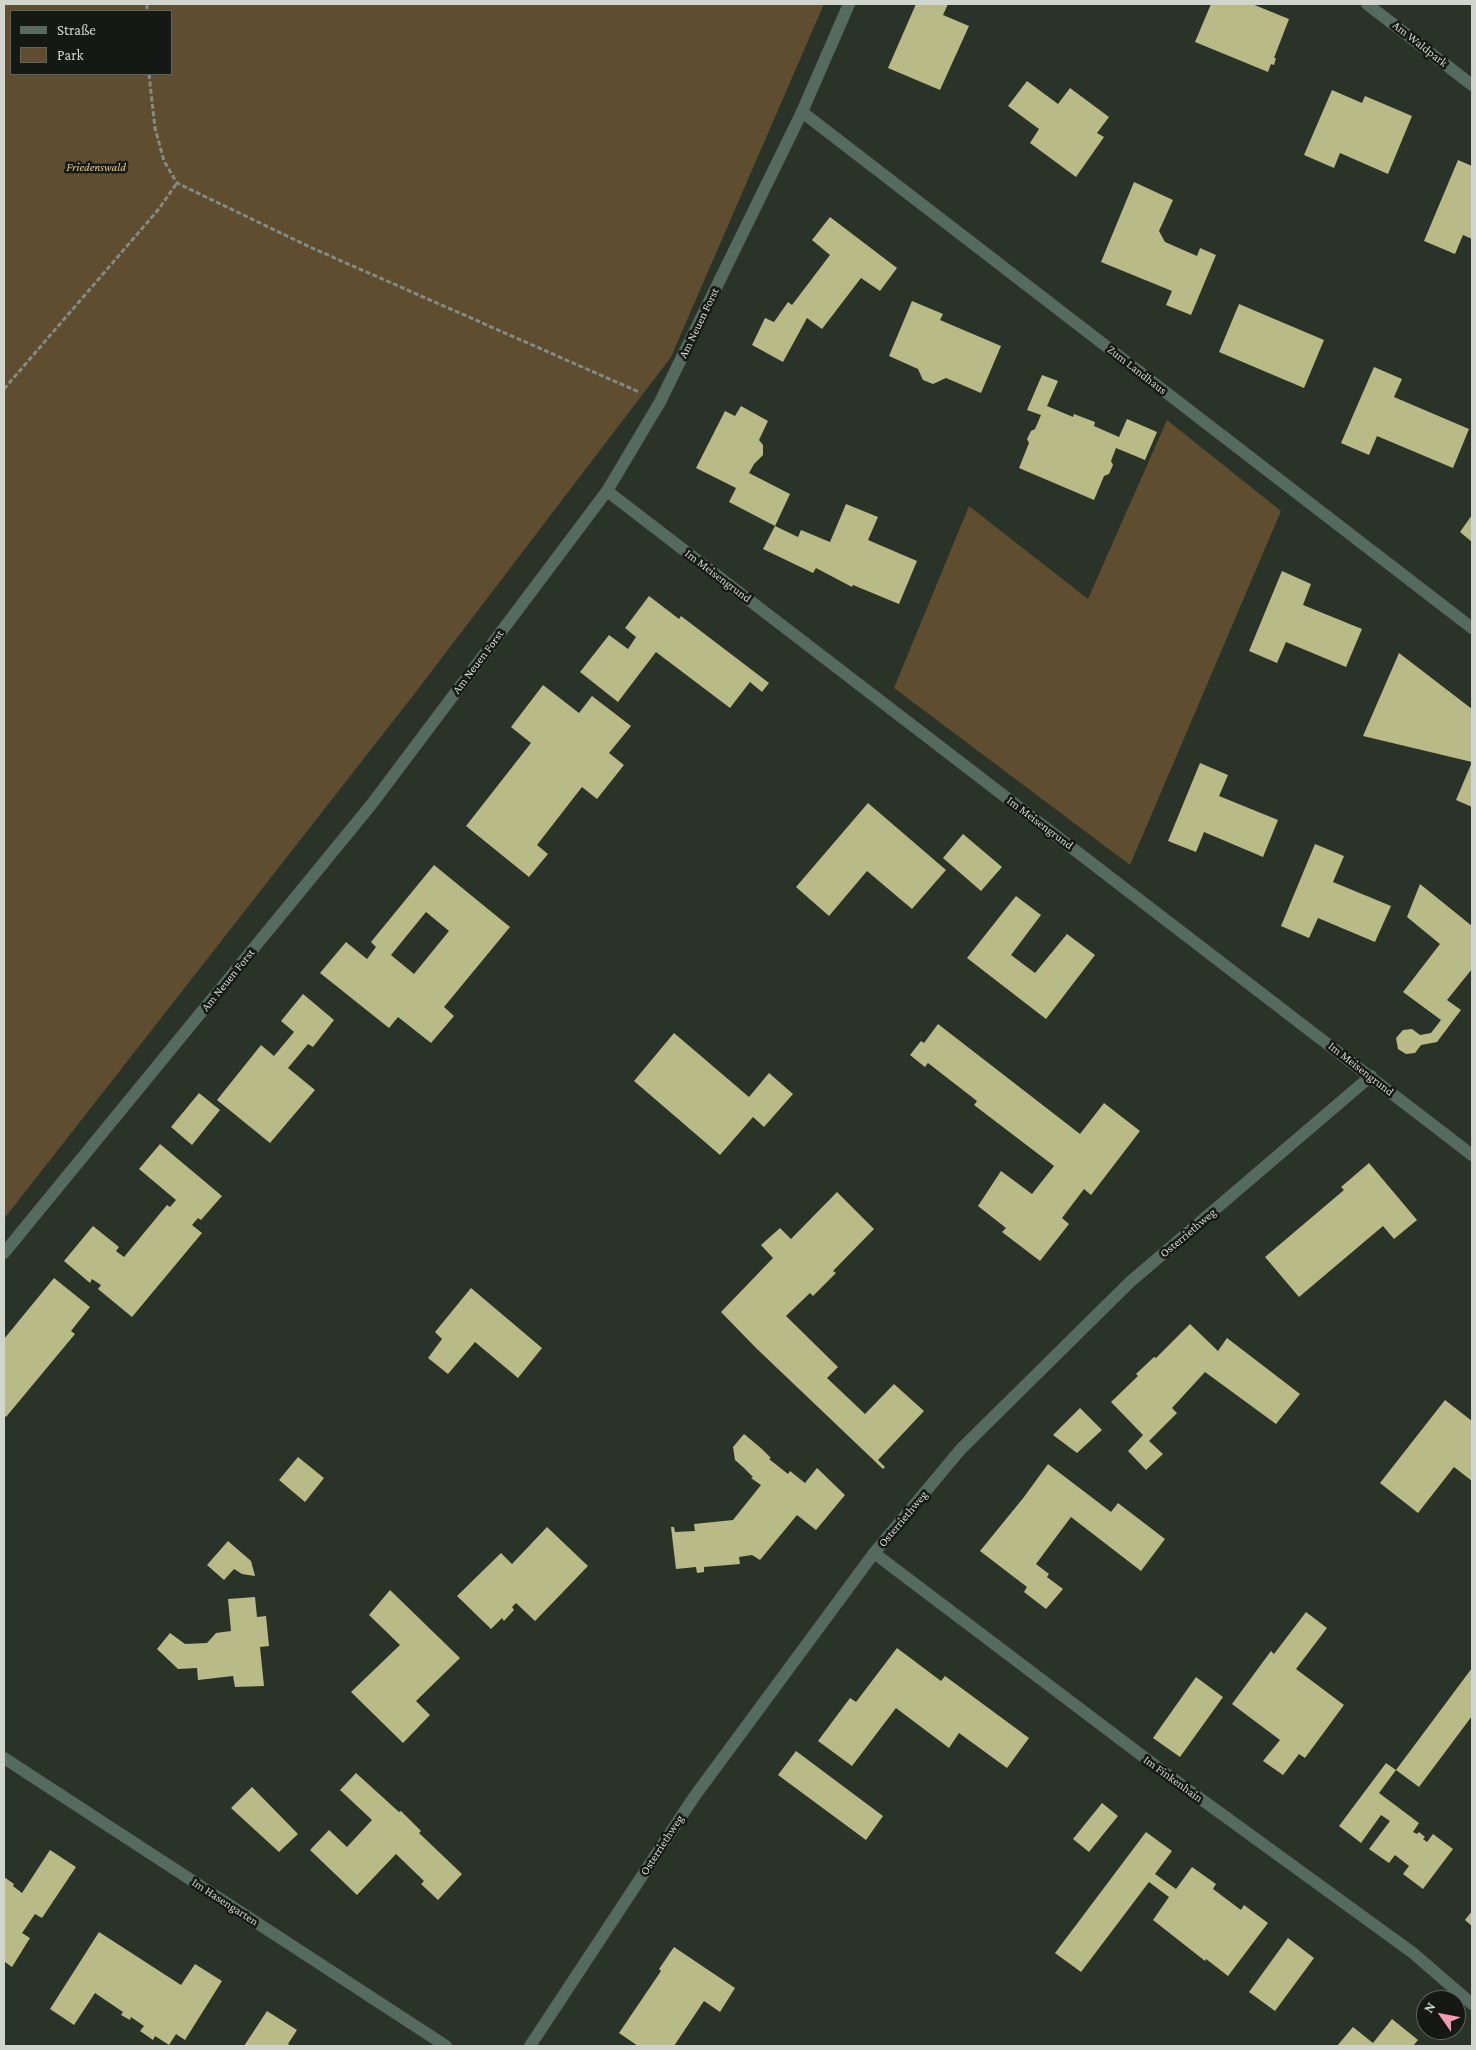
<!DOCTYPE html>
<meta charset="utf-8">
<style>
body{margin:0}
#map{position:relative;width:1476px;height:2050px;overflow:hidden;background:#2a3327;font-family:"Crimson Pro",serif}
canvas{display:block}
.frame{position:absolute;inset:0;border:5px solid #d0d5ce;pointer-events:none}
.legend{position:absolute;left:10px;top:10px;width:162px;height:65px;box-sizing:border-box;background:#151914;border:1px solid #60645e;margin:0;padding:6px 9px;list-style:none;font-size:15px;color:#d0d5ce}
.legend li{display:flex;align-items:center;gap:10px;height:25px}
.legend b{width:25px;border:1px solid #60645e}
.north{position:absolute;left:1416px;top:1990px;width:50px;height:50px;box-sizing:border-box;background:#151914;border:1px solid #60645e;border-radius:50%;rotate:303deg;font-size:14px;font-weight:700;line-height:20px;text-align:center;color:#d0d5ce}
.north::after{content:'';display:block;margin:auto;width:18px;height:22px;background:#f19ab2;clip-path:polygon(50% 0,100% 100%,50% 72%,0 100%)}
</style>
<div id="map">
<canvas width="1476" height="2050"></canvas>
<div class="frame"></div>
<ul class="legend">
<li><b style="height:6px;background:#556b60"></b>Straße</li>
<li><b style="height:14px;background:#5e4d2e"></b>Park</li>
</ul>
<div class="north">N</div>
</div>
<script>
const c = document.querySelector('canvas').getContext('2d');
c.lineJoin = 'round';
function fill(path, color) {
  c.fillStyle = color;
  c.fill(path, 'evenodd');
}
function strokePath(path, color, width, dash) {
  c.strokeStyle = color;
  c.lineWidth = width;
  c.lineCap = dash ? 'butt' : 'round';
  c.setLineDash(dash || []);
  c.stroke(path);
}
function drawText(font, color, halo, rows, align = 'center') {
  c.font = font + ' "Crimson Pro",serif';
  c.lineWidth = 5;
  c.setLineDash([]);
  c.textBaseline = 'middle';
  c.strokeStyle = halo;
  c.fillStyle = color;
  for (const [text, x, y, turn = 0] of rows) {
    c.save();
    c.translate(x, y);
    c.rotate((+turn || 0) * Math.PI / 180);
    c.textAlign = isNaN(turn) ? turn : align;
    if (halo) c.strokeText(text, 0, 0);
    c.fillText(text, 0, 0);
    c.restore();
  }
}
fill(new Path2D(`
 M4,4h820l-153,353 -259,340 -408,522zM11,11h160v63h-160z
 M1167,420l114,91 -151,354 -236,-177 75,-182 119,93z`), '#5e4d2e');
fill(new Path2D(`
 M916,4h32l-5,11 26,11 -29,64 -52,-22z
 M1211,4h41l37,15 -15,39h2l-2,7 -3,-1 -3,8 -73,-30z
 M1027,81l31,23 12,-16 39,29 -12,16 7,4 -28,40 -46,-34 9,-14 -31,-23z
 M1332,90l30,13 3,-7 47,20 -24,58 -48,-21 -6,15 -30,-13z
 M1458,160l14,6v73l-9,-4 -8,19 -31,-13z
 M1134,182l39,18 -14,31 6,11 32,14 3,-8 16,7 -25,60 -25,-10 6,-14 -71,-29z
 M830,217l67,51 -17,23 -19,-13 -39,51 -15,-11 -24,44 -31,-17 13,-27 9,4 14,-20 4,3 38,-50 -18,-15z
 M912,301l31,13 -3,6 61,26 -20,47 -35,-15 -13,6 -10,-4 -5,-11 -29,-13z
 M1239,304l85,36 -20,48 -85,-36z
 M1374,367l28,12 -8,18 75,32 -16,39 -76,-32 -8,19 -28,-12z
 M1042,375l16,6 -11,25 26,11 1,-3 21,8 -1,4 25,11 8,-18 30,13 -12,28 -29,-12 -5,13 2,4 -4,9 -5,2 -10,24 -75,-32 10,-25 -2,-4 4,-8 4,-2 6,-14 -14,-5z
 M741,406l27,15 -9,19 4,5v10l-9,9 -5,9 41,21 -15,32 -46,-24 7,-14 -40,-20 29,-57 10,5z
 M846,504l32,13 -10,23 49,21 -18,43 -46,-19 -1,2 -36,-19 -3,5 -50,-24 12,-23 23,11 3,-7 29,12z
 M1472,515v27l-12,-10z
 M1282,571l29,13 -8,21 59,24 -16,38 -60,-25 -9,21 -28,-12z
 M649,596l30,23 2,-3 88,67 -7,9 -12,-10 -20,26 -74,-56 -38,50 -38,-30 29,-37 19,14 8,-12 -11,-9z
 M1399,653l73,56v98l-16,-7 16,-38 -109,-26z
 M543,685l36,28 13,-17 39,30 -22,27 15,12 -27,34 -15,-12 -45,58 11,9 -19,23 -63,-51 65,-83 -20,-16z
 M1200,763l28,12 -9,21 59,24 -15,37 -59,-25 -8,20 -28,-11z
 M868,803l78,67 -34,39 -45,-38 -38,45 -33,-29z
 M963,834l39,33 -21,24 -38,-33z
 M1315,844l29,12 -11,26 58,24 -16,36 -57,-24 -9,20 -28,-12z
 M434,865l76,62 -66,80 10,9 -23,27 -33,-26 -9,11 -69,-55 26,-31 21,17 9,-12 -5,-5zM426,912l23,19 -35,43 -23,-19z
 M1420,884l52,42v43l-25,31 14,10 -24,32 -16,3 -6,8 -9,1 -8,-5 -2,-11 7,-8 9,-1 8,6 11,-2 10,-13 -38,-28 37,-48 -33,-27z
 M1016,896l25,19 -30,40 24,18 32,-39 28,21 -49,64 -79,-61z
 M303,994l31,26 -21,27 -5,-3 -20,24 27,22 -45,53 -53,-43 44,-55 13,11 20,-24 -13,-11z
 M938,1024l142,110 24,-31 36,28 -49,64 -7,-6 -22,29 7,6 -29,37 -38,-29 4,-4 -28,-22 23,-35 31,23 22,-28 -80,-61 3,-4 -49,-38 -3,4 -15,-12 11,-14 3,2z
 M674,1033l75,64 20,-24 24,21 -29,33 -11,-10 -33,38 -86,-74z
 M199,1093l21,17 -28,35 -21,-18z
 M160,1144l62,52 -21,24 -3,-2 -6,7 10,8 -70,84 -34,-28 3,-4 -9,-6 -2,4 -26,-22 29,-35 26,21 -3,4 8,6 43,-52 3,2 6,-7 -37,-31z
 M1369,1163l48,57 -23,19 -11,-13 -84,71 -34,-40 79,-67 -3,-3z
 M837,1192l37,37 -41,42 3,2 -23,23 -3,-3 -24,23 52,51 -11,11 38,36 29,-30 30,27 -46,49 7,7 -2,2 -127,-121 -35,-36 52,-54 -12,-13 19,-17 11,11z
 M54,1278l36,29 -19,24 4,3 -69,83 -2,-2v-76z
 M471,1288l71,60 -24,30 -43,-36 -27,32 -20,-16 14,-19 -7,-7z
 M1190,1324l28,27 9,-13 73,56 -24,30 -71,-52 -33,36 5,5 -28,28 14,13 -17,16 -18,-19 15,-16 -32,-33 27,-26 -2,-2 18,-17 2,1z
 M1445,1400l27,21v60l-18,-14 -36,46 -38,-30z
 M1080,1408l22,22 -25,23 -24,-18z
 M744,1434l18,15 9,9 -2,1 19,15 2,-3 15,12 12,-15 28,27 -29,35 -19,-15 -37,45 -8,-5 -13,2 1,7 -36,3v5l-7,1 -1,-6 -20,2 -5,-42h3l1,5 20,-1 -1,-7 39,-4 28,-35 -10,-7 2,-1 -9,-9 -9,-8 -2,-13z
 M298,1457l26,21 -19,24 -26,-22z
 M1048,1464l63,48 7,-9 47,36 -24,32 -70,-54 -35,47 13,10 -2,3 16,12 -17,20 -22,-17 3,-5 -47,-36 44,-54z
 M547,1527l41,39 -53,55 -19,-18 -4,4 2,3 -10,11 -2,-3 -11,11 -34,-33 44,-43 11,11z
 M228,1541l23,20 4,15 -13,-2 -8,-5 -10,11 -17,-15z
 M390,1590l70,68 -44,43 14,14 -27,28 -52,-51 49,-47 -31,-30z
 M255,1597l2,20 9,-1 3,30 -9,1 4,39 -29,1 -2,-11 -35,4 -1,-12 -19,1 -21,-20 13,-16 15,11 22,-1 9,-10 15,-2 -3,-32z
 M1306,1612l21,16 -31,41 48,36 -39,53 -6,-4 -16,21 -20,-14 17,-21 -48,-36 39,-53 3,3z
 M897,1648l44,33 4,-5 84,62 -22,30 -48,-35 -10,15 -53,-40 -44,58 -34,-25 32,-43 6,4z
 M1472,1668v48l-53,71 -23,-17 -17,23 40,30 -6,9 4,2 2,-2 6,5 -2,2 4,3 6,-8 20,15 -30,40 -20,-15 6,-8 -14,-11 -6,8 -20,-14 21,-28 -9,-6 -20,28 -22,-17 47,-63 10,7z
 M1196,1677l27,20 -43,60 -27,-19z
 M796,1751l87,65 -17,24 -88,-65z
 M356,1773l43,39 2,-1 20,20 -2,2 43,41 -24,26 -17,-16 3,-3 -28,-27 -39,41 -47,-45 19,-20 18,17 25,-27 -32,-30z
 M252,1787l46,47 -19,18 -48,-44z
 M1102,1803l16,13 -29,36 -16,-13z
 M1146,1832l26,19 -17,23 21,15 16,-22 24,17 -3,5 28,21 3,-5 24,18 -40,53 -22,-17 -1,2 -52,-41 16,-23 -20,-15 -68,90 -26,-19z
 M50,1850l26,17 -34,51 -7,-4 -13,19 8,5 -18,29 -7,-5 -1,2v-87l10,7 -1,2 9,7z
 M1472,1911v15l-7,-6z
 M99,1932l82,53 14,-21 27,17 -37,59 -9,-6 -7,11 -14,-9 -2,4 -13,-9 4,-5 -13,-9 -1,3 -9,-5 2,-3 -28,-19 -21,32 -24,-16z
 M1288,1938l26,20 -39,53 -26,-19z
 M674,1947l61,41 -15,24 -16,-11 -30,45h-36l-19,-13 42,-62 -2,-2z
 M267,2011l30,19 -9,14 3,2h-47z
 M1392,2019l26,21 -5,6h-76l16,-19 20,16z`), '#b9bb87');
strokePath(new Path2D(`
 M147,4v7
 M149,74l6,54 9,33 13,22 135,65 327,144
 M4,389l154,-179 19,-27`), '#848b82', 3, [5, 2.5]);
strokePath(new Path2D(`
 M1367,4l105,81
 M802,112l670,516
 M607,491l865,664
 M4,1253l367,-448 236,-314 53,-89 142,-290 47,-108
 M874,1553l287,217 252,183 59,51
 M4,1758l442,288
 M530,2046l164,-249 180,-244 87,-104 169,-167 241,-206`), '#556b60', 12);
drawText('12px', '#d0d5ce', '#151914', [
 ["Am Waldpark",1420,44,38],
 ["Am Neuen Forst",699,323,-64],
 ["Zum Landhaus",1137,370,38],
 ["Im Meisengrund",718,576,37],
 ["Am Neuen Forst",478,662,-53],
 ["Im Meisengrund",1040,823,37],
 ["Am Neuen Forst",228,980,-51],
 ["Im Meisengrund",1361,1069,38],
 ["Osterriethweg",1188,1233,-40],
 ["Osterriethweg",903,1519,-50],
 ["Im Finkenhain",1173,1779,36],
 ["Osterriethweg",662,1845,-57],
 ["Im Hasengarten",225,1902,33]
]);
drawText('italic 12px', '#ebc67e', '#151914', [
 ["Friedenswald",96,167]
]);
</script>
